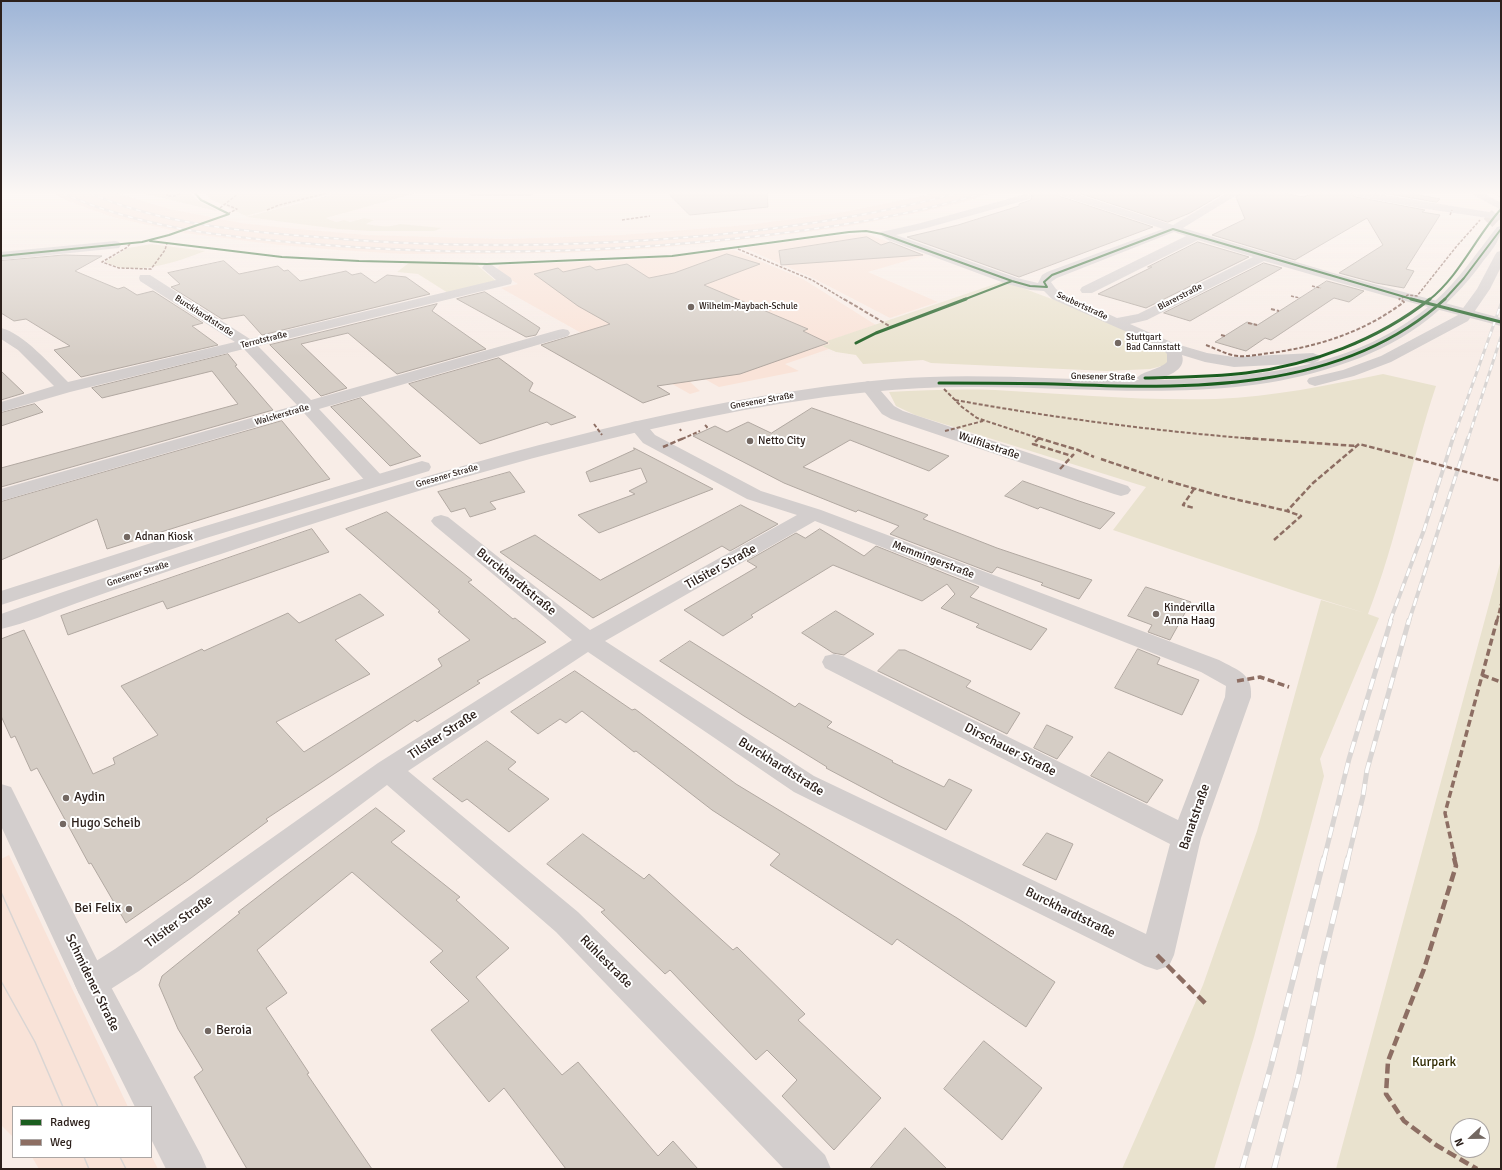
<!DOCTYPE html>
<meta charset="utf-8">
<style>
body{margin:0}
#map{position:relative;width:1502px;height:1170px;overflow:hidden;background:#f8ede7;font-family:Signika,sans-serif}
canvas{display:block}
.frame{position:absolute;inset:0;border:2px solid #2c201b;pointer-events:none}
.legend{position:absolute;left:12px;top:1106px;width:140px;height:52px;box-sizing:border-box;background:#fff;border:1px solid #aba6a4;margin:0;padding:5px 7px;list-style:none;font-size:12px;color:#2c201b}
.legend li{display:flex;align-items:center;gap:8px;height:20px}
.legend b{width:20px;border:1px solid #aba6a4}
.north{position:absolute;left:1450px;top:1118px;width:40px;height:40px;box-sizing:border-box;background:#fff;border:1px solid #aba6a4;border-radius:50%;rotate:248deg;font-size:11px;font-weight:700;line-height:16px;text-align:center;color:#2c201b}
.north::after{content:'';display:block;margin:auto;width:14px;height:18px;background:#736862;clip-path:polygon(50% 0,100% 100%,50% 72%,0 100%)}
</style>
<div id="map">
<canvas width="1502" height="1170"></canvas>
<div class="frame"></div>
<ul class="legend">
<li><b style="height:5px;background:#1b5e20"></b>Radweg</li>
<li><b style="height:5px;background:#8d6e63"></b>Weg</li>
</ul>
<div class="north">N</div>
</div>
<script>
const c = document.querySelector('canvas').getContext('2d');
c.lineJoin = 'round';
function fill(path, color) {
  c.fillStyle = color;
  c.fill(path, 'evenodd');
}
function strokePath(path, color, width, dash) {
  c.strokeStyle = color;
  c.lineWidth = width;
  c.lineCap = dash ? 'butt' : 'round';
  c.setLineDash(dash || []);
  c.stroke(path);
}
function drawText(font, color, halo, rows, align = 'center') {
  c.font = font + ' Signika,sans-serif';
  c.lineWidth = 4;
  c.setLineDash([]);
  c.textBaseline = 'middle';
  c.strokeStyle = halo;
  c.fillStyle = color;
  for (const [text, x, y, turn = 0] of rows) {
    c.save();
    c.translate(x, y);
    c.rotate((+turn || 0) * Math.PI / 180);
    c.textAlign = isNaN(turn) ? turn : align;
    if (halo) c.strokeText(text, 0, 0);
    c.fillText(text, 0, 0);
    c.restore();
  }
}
fill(new Path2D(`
 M53,193h63l54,16 71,14 46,5 79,7 140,4 116,-4 125,-10 97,-13 92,-19h55l-27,9 -46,11 -68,13 -58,8 -80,9 -69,6 -79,4 -80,1h-81l-65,-4 -59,-5 -95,-12 -72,-16 -44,-16z
 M866,234l60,21 -58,17 70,30 -48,16 -77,-40 -69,-30 85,-12z
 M734,250l69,29 73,46 -48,16 3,3 -8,2 6,3 -44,15 14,7 -80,16 -16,-9 -13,4 10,9 -10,3 -189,-106 17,-4 -22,-14 4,-5 132,-5z
 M9,855l119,252h-115v30l-12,-12v-266z
 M151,1155l7,14h-119l-7,-12h119z`), '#f9e3d8');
fill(new Path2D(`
 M142,193h48l9,8 18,9 -1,1z
 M206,193h128l-88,23 -36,-17z
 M338,193h78l-90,25 10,4 8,-2 6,2 14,-4 10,2 -8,4c11,2 22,4 34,0l42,4 -8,3h-64l-32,-2 -92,-12z
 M151,244l54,7c-26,10 -54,20 -82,17 -6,-1 -13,-4 -18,-6l23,-14z
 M410,262l67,3 19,16 -48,12 -30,-19 -21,-2z
 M1004,281l85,32 61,28 16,10 4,8 -4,6 -16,4 -43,2 -176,-8 -8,-3 -60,4 -7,-9 -20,-3 -14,-6 8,-2 -3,-3z
 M1383,374l53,12c-25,75 -39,154 -68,228l11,4 -59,141 4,17 -70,261 -40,132h-92l81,-184 54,-154 64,-231 44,13 -64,-20 -188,-63 33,-43 -231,-72 -19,-9 -7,-14c35,-2 71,-3 106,-2 74,4 147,11 221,9 57,-2 112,-14 167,-25z
 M1501,560v609h-165zM1458,1126h24v24h-24z`), '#e9e2ce');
const building = new Path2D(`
 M668,193h99l1,14 -78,8z
 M1028,193h29l2,3 94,31 -134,50 -112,-40 51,-12 61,-19v-2l12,-4 1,-4z
 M1079,193h145l-34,20 -22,9z
 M1241,193h42l21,4 8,-4h38l6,4 69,13 -3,2 18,3 -34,54 8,2 -10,17 -28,-5 -37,-10 44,-28 -16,-27 -72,42 -83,-25 33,-16 -9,-22z
 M1383,193h27l30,6 -3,3z
 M867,237l14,8 9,-3 33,13 -142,10 -2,-14z
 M1198,242l51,15 -103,51 -48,-14 54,-27h-4z
 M727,254l33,10 -56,21 104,44 -5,2 25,12 -88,31 -83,12 13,8 -27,9 -102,-58 69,-21 -32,-18 -44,-32 24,-6 5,4 27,-6 6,4 31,-6 22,14 25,-5z
 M64,255l38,1 -27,15 43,18 6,-2 13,8 16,-4 50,32 -11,3 26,19 -137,32 -27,-27 16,-4 -44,-27 -12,2 -13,-8v-52z
 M224,261l15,13 39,-8 6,5 4,-1 12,11 46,-10 6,4 9,-2 14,10 12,-8 19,2 24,17 -168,41 -18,-20 -22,4 -51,-32 9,-3 -12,-11z
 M1264,263l18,5 -92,53 -26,-8z
 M1327,281l37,10 -15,11 -15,-4 -63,42 -6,-2 -19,13 -31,-9 32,-20 10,3z
 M485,292l55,36 -4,7 -10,2 -69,-38z
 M437,304l-5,7 54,38 -89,25 -49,-41 -47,11 46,44 -26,8 -51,-51z
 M228,354l9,11 -2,1 38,44 -272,77v-19l237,-64 -26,-33 -110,27 -10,-10z
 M499,358l34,25 -4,8 47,26 -25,8 -4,-3 -67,22 -71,-60z
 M1,371l23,22 -23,7z
 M361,398l50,49 10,9 -31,10 -59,-59z
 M35,404l8,8 -42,14v-13z
 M812,408l137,48 -20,15 -79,-31 -47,27 125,48 -5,4 74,29 95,32 -13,19 -38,-14 2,-2 -46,-16 -5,6 -102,-39 9,-8 -41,-16 -2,2 -72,-29 -91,-47 22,-10 12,6 21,-10 23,11z
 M282,421l48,58 -223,70 -10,-30 -96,41v-58z
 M634,448l79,41 -114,44 -21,-18 57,-21 -6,-3 18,-9 -6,-14 -51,14 -4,-10 48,-22z
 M510,472l15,20 -35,10 6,7 -26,8 -5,-9 -14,4 -13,-20z
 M1023,481l53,19 39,13 -15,16 -60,-22 -2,2 -33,-13z
 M741,505l37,19 -48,27 -8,-5 -129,72 -93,-66 35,-17 65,45z
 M387,512l85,68 -4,2 45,37 2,-1 31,24 -69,39 3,2 -63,39 -2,-2 -93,62 -56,37 2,2 -77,57 -65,45 -35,-60 -2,1 -52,-96 -6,3 -16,-35 -4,2 -10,-22v-77l23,-9 69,144 22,-10 -2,-6 45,-23 -37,-49 81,-37 2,2 84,-38 11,10 61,-29 24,21 -49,25 35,34 -94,48 28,30 138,-86 -4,-7 32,-19 -32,-28 2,-1 -94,-82z
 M312,529l17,23 -162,57 -4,-8 -95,34 -7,-19z
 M820,529l44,27 12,-10 103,41 -9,10 77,32 -16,21 -55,-23 3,-3 -38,-16 14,-14 -8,-10 -25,17 -89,-36 -82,50 2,2 -30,19 -39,-26 73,-43 -10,-6 49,-28 9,5z
 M1146,587l45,15 -21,38 -22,-8 4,-7 -24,-9z
 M836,611l38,23 -30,21 -11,-2 -31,-20z
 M690,641l105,66 4,-4 33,19 -5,5 66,34 -1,1 52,25 5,-8 23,11 -26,40 -56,-28 -64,-34 1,-1 -83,-51 -84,-55z
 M1138,649l22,9 -3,6 42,16 -17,35 -67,-27z
 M899,650h6l66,31 -5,6 54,26 -13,21 -129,-63z
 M575,671l57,39 3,-1 101,75 221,134 98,64 -29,45 -129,-88 -5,6 -122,-80 10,-11 -68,-44 -76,-59 -2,1 -52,-41 -16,12 -6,-4 -22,15 -27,-22z
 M1047,725l26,12 -16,22 -23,-11z
 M487,741l29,21 -8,7 41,30 -40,33 -42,-33 -5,3 -29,-23z
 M1109,752l54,28 -16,23 -56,-27z
 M376,808l29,23 -14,11 69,55 -4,3 53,48 -33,29 86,98 16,-13 80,94 15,-15 25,28h-132l-62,-81 -15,14 -58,-72 38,-29 -39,-39 13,-11 -91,-79 -95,78 30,43 -21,15 43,65 -2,1 65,95h-125l-53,-92 9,-7 -25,-41 -19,-44 3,-9 78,-63 -2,-1 44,-34z
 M1047,833l26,11 -17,36 -33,-15z
 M583,834l61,45 5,-5 84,76 4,-3 68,67 -7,6 83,78 -47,52 -52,-54 15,-16 -30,-30 -11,10 -86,-90 -5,4 -64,-62 4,-2 -58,-46z
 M984,1041l58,47 -40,52 -58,-51z
 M905,1128l42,41h-77z`);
fill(building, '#d5cdc5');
strokePath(building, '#b1a8a1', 1);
strokePath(new Path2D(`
 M1488,223l13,-14`), '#cfc4be', 12, [12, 6]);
fill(new Path2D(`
 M467,193h68l-5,3h-58z
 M1058,193h16l99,32 54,-32h13l-57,35 157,47 161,43v8l-115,-30 -122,-35 -117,59 -17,4 41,18 2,3 -2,3 -5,1 -114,-50 -8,-8 -14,-1 -23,-6 -119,-44 -9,-6 2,-2 36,-8 109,-30 4,1 1,2 -1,2 -107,30 -27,6 121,43 21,5 4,-8 5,-3 116,-43 -104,-34zM1174,232l12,4 -104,51 -2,3 2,3h10l106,-53 55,17 -115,57 -21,4 -55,-25 -6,-4 -5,-7 6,-4z
 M1351,193h22l128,21v6l-81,-12 -64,-12z
 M115,241l4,1 2,3 -2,3 -118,12v-8z
 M488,264l4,1 19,13 1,3 -1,3 -253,62 53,54 247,-70 5,-1 5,1 2,3 -2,3 -249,73 63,67 2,4 -2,4 -7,2 -7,-2 -64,-71 -303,88v-12l296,-84 -53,-56 -174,43 -69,20v-10l53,-16 -36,-36 -17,-11v-11c22,5 51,38 67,54l167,-40 -95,-61 -1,-3 1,-3h10l100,64 246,-59 -14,-12 2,-3z
 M868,381l6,2 20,23 9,5 225,75 3,4 -3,4 -7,2 -7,-2 -223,-75 -9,-5 -22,-28 2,-3z
 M638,421l6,1 11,13 106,56 60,19 398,150c18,10 34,13 32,37l-50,141 -27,117 -5,11 -12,4 -12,-4 -351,-174 -206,-140 -180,119 170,141 247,243 6,14h-47l-228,-237 -169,-147 -248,186 -36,23 -12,5 -12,-5 -5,-11 5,-11 36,-23 263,-186 194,-123 -138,-115 -3,-4 3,-4 7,-2 7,2 142,113 207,-115 -50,-16 -104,-56 -14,-17 3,-4zM815,521l386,151 25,14 -1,11 -47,123 -335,-164 -9,-2 -9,2 -3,6 3,6 345,176 -24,90 -332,-158 -209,-135z`), '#d3cecd');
fill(new Path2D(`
 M1470,193h13l18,10v7z
 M1501,226c0,14 -8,23 -17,34 -38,53 -84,86 -147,106 -113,38 -241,21 -359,21 -67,-1 -133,6 -199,17 -191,32 -375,89 -558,150 -48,15 -96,32 -144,49 -25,9 -50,20 -76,26v-15c125,-45 252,-86 380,-124 167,-50 337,-95 511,-111 82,-7 165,1 247,1l-2,-2c5,-7 22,-8 30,-16v-8l-8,-9 2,-3 5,-1 41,12 27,4 79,-4 5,2 3,3 -3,3 -5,2 -79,4 -29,-5 -23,-7c5,16 -17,22 -28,25 98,-2 203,-10 281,-79 24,-21 42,-49 62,-74z
 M1501,251v16l-11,22 -22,32 -77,41 -37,14 -39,10 -6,-2 -2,-3 2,-3 34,-8 38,-14 77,-41 19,-26 18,-34 2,-3z
 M422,461l7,2 2,4 -2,4 -223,67 -205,67v-14l191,-61z
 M1,784l10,3 4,8 88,177 98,183 6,14h-41l-15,-30v-32h-16l-56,-113 -78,-168z`), '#d3cecd');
strokePath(new Path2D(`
 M1493,193l8,4`), '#d9d5d3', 1);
strokePath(new Path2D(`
 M1,892l97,215
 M1,981l34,61 28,65
 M84,1157l5,12
 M120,1157l6,12`), '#d9d5d3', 1.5);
const railFar4 = new Path2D(`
 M62,193c81,36 164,44 251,51 152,13 303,9 454,-9 73,-9 146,-20 216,-42
 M89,193c73,31 150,38 228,44 132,12 265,10 397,-2 82,-8 163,-20 243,-42`);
const railFar3 = new Path2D(`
 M1453,439l48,-135
 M1468,439l33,-102`);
const railFar2 = new Path2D(`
 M1390,621l34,-91 29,-92
 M1409,621l59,-183`);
const railFar1 = new Path2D(`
 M1324,859l25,-100 42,-139
 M1348,859l15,-63 4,-26 42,-150`);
const rail = new Path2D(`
 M1242,1169l29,-103 53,-208
 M1274,1169l24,-91 24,-113 26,-107`);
strokePath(railFar4, '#d9d5d3', 2.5);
strokePath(railFar3, '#d9d5d3', 3);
strokePath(railFar2, '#d9d5d3', 4);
strokePath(railFar1, '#d9d5d3', 5);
strokePath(rail, '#d9d5d3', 6);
strokePath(railFar4, '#fff', 1.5, [5]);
strokePath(railFar3, '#fff', 2, [6]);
strokePath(railFar2, '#fff', 2.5, [8]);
strokePath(railFar1, '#fff', 3.5, [11]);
strokePath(rail, '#fff', 4.5, [14]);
strokePath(new Path2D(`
 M167,193v3h7l7,-3
 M227,205l10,4 -8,4
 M220,208l19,-15
 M267,210l12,-5 48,-12
 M1450,215l2,-5
 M622,220l28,-4
 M130,244l-4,4 -24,14 17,6 32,1 14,-19 2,-7
 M738,249l74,31 33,20
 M1312,286l9,2
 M1291,296l9,2
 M1400,300l-1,-1 9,-4 9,1 39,-49 24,-27`), '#8d6e63', 1.5, [3, 1.5]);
strokePath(new Path2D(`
 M844,299l47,28
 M1271,309l8,2
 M1248,323l9,2
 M1221,335l4,1
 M1206,345c11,4 21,10 32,11 11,1 22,-2 33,-3 49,-7 93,-21 133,-51l-4,-3
 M944,389l18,18 15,11 64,21
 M955,400c100,18 200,31 301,39
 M594,424l8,11
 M705,425l2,2 -2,1
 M680,429l1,2
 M945,431l38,-10
 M682,439l18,-8`), '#8d6e63', 2, [4, 2]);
strokePath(new Path2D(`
 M1038,438l40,12 16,7
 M1039,438l-6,6 39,12
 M1245,438l111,8
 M663,447l21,-9
 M1101,459l62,21
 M1060,469l14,-15
 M1168,481l49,14 70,16
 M1194,489l-11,16 11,3
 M1274,540l27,-24 -14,-5 26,-28 46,-39 142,37
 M1497,621l4,-17`), '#8d6e63', 2.5, [5.5, 2.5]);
strokePath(new Path2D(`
 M1482,675l19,7
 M1237,681l23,-4 29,10
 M1455,859l-10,-46 52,-193`), '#8d6e63', 3.5, [7, 3.5]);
strokePath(new Path2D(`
 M1454,858l2,8 -32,103 -36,92 -2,33 18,27 32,24 41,24
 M1157,955l49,49`), '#8d6e63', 4.5, [10, 4.5]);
strokePath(new Path2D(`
 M150,241l132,16 77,4 128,3 185,-8 177,-24 17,-1 16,3 130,47 18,5 17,1 -3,-5 8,-7 121,-46 242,71
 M1,256l141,-14 27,-7 60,-21 -28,-14 -6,-7
 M963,300l49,-19
 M1429,300c31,-25 46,-62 72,-91
 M1444,300l20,-22 37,-49`), '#1b5e20', 2);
strokePath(new Path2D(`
 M1411,299l90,23
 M856,343l20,-10 90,-34
 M1145,378c34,-1 67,-1 101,-5 65,-8 132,-33 184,-74
 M939,383c38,0 77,0 115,1 132,5 287,10 391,-85`), '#1b5e20', 3);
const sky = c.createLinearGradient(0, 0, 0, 357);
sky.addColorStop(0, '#9eb5d7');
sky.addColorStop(0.54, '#fcf7f4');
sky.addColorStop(1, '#fcf7f400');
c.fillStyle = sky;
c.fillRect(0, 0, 1502, 357);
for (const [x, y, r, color] of [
 [691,307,4,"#736862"],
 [1118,343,4,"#736862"],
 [750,441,4,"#736862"],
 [127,537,4,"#736862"],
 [1156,614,4,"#736862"],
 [66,798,4,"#736862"],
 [63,824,4,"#736862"],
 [129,909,4,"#736862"],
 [208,1031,4,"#736862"]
]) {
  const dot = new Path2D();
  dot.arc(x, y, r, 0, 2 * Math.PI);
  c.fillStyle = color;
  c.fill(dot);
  strokePath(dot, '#fff', 1.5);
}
drawText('9px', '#2c201b', '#fff', [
 ["Blarerstraße",1180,297,-27],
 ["Seubertstraße",1082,306,25],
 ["Burckhardtstraße",204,316,33],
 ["Terrotstraße",264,340,-14],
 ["Gnesener Straße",1103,377,1],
 ["Gnesener Straße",762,401,-10],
 ["Walckerstraße",282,415,-16],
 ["Gnesener Straße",447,476,-16],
 ["Gnesener Straße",138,574,-18]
]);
drawText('9px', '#2c201b', '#fff', [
 ["Wilhelm-Maybach-Schule",699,307],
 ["Stuttgart",1126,338],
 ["Bad Cannstatt",1126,348]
], 'left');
drawText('11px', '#2c201b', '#fff', [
 ["Netto City",758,441],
 ["Adnan Kiosk",135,537],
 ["Kindervilla",1164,608],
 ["Anna Haag",1164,621]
], 'left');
drawText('11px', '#2c201b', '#fff', [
 ["Wulfilastraße",989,446,19],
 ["Memmingerstraße",933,560,21]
]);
drawText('13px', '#2c201b', '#fff', [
 ["Tilsiter Straße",721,567,-29],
 ["Burckhardtstraße",516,582,39],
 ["Tilsiter Straße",443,735,-33],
 ["Dirschauer Straße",1010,750,27],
 ["Burckhardtstraße",781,767,32],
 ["Banatstraße",1195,817,-71],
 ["Burckhardtstraße",1070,913,26],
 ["Tilsiter Straße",179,922,-36],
 ["Rühlestraße",606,962,45],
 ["Schmidener Straße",92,983,64]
]);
drawText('13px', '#2c201b', '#fff', [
 ["Aydin",74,798],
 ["Hugo Scheib",71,824],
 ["Bei Felix",121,909,"right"],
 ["Beroia",216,1031]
], 'left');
drawText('13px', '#302a01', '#fff', [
 ["Kurpark",1434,1063]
]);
</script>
